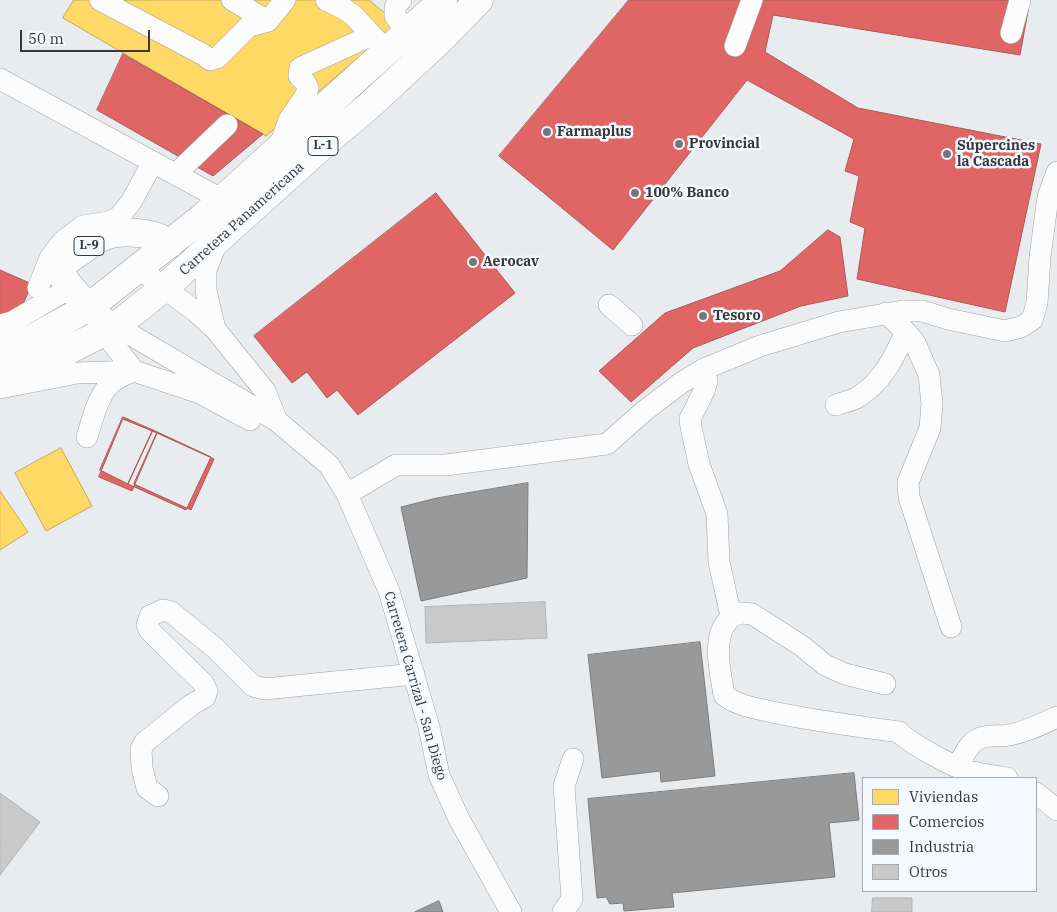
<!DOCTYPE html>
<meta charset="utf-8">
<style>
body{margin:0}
#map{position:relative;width:1057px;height:912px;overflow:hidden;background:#e9ecef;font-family:"IBM Plex Serif",serif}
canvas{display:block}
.legend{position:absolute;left:862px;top:777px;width:175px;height:115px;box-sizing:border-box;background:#f3f9ff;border:1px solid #a8acb1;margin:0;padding:6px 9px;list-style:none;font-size:15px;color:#37393b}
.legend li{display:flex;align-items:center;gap:10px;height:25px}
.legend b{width:25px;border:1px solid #a8acb1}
.scale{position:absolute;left:20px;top:30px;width:130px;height:22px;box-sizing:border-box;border:2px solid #37393b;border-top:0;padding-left:6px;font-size:15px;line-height:18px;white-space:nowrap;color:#37393b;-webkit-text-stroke:4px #f3f9ff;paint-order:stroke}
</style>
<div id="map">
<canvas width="1057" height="912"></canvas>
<ul class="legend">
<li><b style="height:14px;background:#ffd966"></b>Viviendas</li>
<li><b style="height:14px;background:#e06666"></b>Comercios</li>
<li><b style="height:14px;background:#999"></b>Industria</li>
<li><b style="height:14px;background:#c9c9ca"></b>Otros</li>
</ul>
<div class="scale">50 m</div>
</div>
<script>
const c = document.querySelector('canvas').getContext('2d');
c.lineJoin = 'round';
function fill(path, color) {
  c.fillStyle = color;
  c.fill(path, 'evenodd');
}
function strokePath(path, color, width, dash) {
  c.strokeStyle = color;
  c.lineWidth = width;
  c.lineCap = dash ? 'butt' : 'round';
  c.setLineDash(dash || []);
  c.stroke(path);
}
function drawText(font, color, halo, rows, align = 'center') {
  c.font = font + ' "IBM Plex Serif",serif';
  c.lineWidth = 5;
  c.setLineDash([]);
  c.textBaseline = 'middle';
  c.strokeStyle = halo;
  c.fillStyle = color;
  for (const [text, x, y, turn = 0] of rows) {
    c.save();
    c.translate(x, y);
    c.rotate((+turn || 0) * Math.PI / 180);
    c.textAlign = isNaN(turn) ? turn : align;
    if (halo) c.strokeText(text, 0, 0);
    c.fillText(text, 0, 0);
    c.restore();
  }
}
const homes = new Path2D(`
 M74,0h295l29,24 -132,112 -203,-118z
 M61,448l31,58 -46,25 -31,-58z
 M0,491l28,41 -28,18z`);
fill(homes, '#ffd966');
strokePath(homes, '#c3a959', 1);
const shops = new Path2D(`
 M629,0h401l-10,55 -247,-40 -8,37 93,56 183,36 -36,168 -148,-33 8,-51 -15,-6 9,-46 -14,-5 9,-32 -107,-59 -134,170 -114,-94z
 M123,54l140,80 -50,42 -116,-66z
 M436,193l79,100 -157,122 -21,-25 -10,8 -20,-26 -15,11 -38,-47z
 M828,230l12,7 8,59 -47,10 -108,42 -62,54 -32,-31 66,-58 115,-42z
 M0,270l32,14 -13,29 -19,8z
 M123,417l30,13 -25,54 -28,-14z
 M123,419l34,14 -25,58 -33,-14z
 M153,430l58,27 -25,53 -58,-26z
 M157,433l57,26 -23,51 -57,-26z`);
fill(shops, '#e06666');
strokePath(shops, '#ad5859', 1);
const industry = new Path2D(`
 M528,483l-1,95 -106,23 -20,-94 36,-9z
 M700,642l15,134 -54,6 -1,-11 -58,7 -14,-123z
 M854,773l5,47 -30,3 6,54 -163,16 2,14 -50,4 -1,-8 -13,1 -4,-7 -9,1 -9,-99z
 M439,901l4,11h-28z`);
fill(industry, '#999');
strokePath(industry, '#7c7c7d', 1);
const building = new Path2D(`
 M545,602l2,36 -121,5 -1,-36z
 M0,793l40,29 -40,53z
 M873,898h39v14h-40z`);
fill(building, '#c9c9ca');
strokePath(building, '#b3b3b4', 1);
const minor = new Path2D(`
 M100,0l104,55 6,5 7,-2 32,-32 19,-5 17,-21
 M232,0l36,21
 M326,0l20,10 8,6 26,28
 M401,0l-6,7v9l13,17
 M1011,33l9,-33
 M735,46l17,-46
 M0,79l221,120
 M279,148l10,-28 17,-25 2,-7 -3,-6 -6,-6 1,-8 72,-33
 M183,167l44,-42
 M139,268l25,20 31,23 20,18 50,62 12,30
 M38,288l12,-30 13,-17 20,-15 26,-4 10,-5 12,-15 22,-40
 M609,305l23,20
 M89,307l27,19 161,95 52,44 18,29 42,97 40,136 10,48 20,44 52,93
 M886,313l20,19 9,11 14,32 3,29 -2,24 -22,54 1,15 42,130
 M0,325l12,-3 58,-34
 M215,329l-9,-38v-21l11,-28
 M704,369l3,12 -3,10 -14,28 1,8 8,37 18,50 2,48 12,54c-3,5 -9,11 -10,17 -6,19 0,43 3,62 14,11 31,13 48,17 42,9 84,14 127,20 12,12 52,34 69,39 13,3 26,5 39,7
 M0,388l77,-15 57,-2 66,22 50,27
 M836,405c7,-3 16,-4 22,-8 25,-15 36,-40 48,-65
 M87,437c6,-19 11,-45 28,-57 6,-4 13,-7 19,-9l-30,-39 -7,-12
 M347,494l49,-29h50l161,-21 36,-32 38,-29 23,-14 56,-23 79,-24 64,-11h19l26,8 57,12 16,-4 11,-7 5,-17 3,-46 8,-60 9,-25
 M731,616l11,-3 10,1 50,32 23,19 20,9 40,10
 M957,767c6,-10 11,-23 21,-28 10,-5 21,-2 31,-4 17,-3 33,-11 48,-18
 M1036,793l21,17
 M158,796l-11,-8 -5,-20 -1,-19 4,-7 46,-37 14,-8 2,-6 -4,-8 -53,-52 -3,-6 3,-9 13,-6 8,2 44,36 38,38 12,3 149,-15
 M563,912l9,-13 -8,-113 9,-27`);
const major = new Path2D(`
 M89,307c-11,-11 -22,-21 -29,-35 3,-11 11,-14 21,-21 6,-4 12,-9 19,-13 17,-9 54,-7 70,6
 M0,350l35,-13 54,-30 114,-90 240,-217
 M0,378l45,-16 71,-36 48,-38 168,-151 37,-31 71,-66 39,-40`);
strokePath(minor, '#9fa1a4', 22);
strokePath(major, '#9fa1a4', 29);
strokePath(minor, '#fcfcfd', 21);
strokePath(major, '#fcfcfd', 28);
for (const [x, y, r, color] of [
 [547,132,5,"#75787a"],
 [679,144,5,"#75787a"],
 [947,154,5,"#75787a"],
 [635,193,5,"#75787a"],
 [473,262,5,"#75787a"],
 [703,316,5,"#75787a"]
]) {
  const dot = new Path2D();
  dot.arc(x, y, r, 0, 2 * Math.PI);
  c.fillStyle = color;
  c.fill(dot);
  strokePath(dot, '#f3f9ff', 2);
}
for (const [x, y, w] of [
 [323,146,30],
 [89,246,30]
]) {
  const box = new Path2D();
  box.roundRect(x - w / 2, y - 9.5, w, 19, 4);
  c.fillStyle = '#f3f9ff';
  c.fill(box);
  strokePath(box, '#37393b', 1);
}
drawText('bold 12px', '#37393b', null, [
 ["L-1",323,146],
 ["L-9",89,246]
]);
drawText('bold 14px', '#37393b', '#f3f9ff', [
 ["Farmaplus",557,132],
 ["Provincial",689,144],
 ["Súpercines",957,146],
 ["la Cascada",957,162],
 ["100% Banco",645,193],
 ["Aerocav",483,262],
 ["Tesoro",713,316]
], 'left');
drawText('14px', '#37393b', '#f3f9ff', [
 ["Carretera Panamericana",242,219,-42],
 ["Carretera Carrizal - San Diego",415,686,74]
]);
</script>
